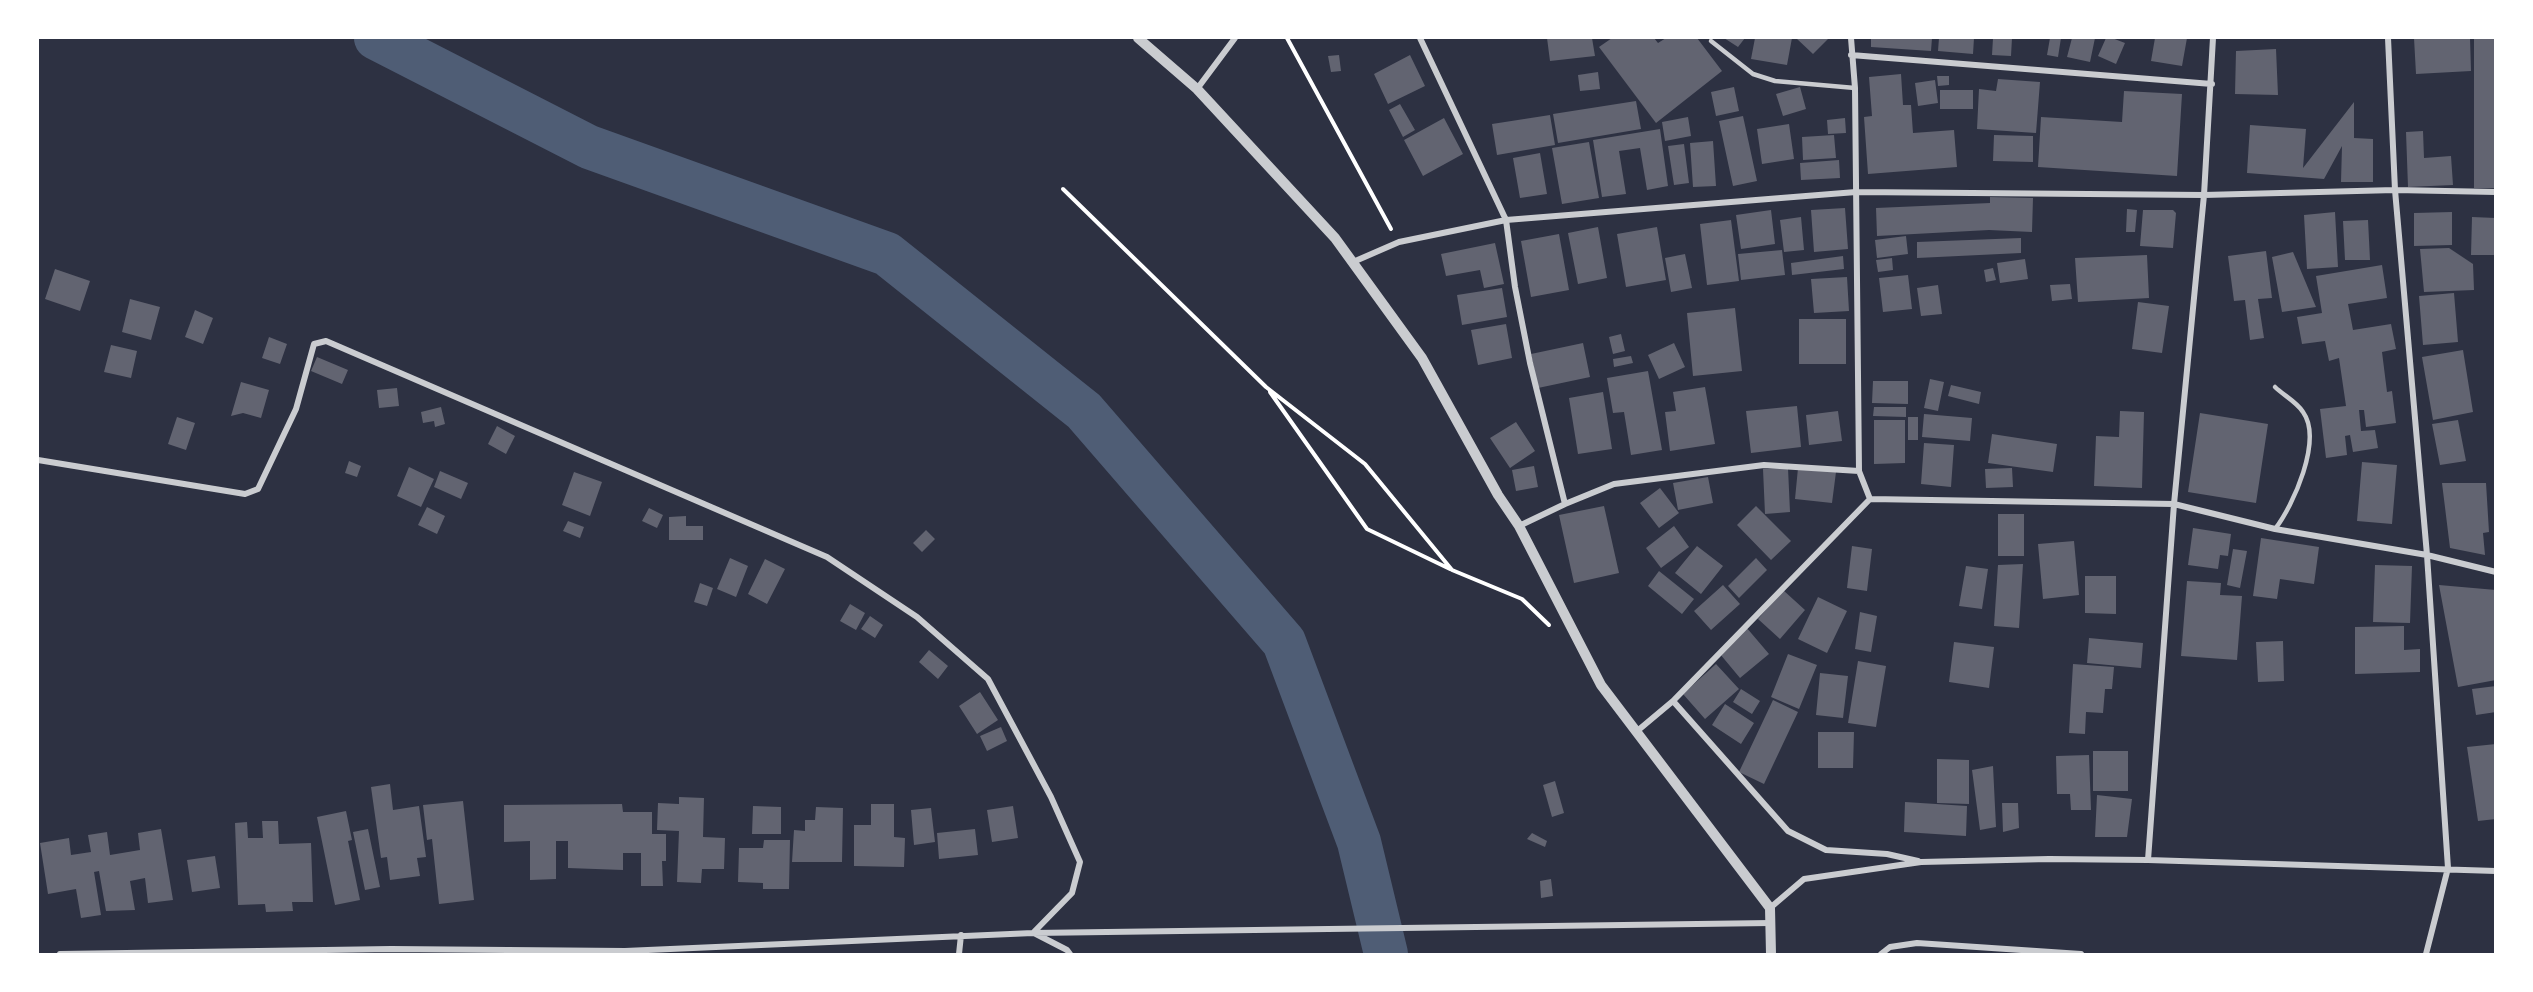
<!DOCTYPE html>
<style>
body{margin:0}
#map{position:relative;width:2533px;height:992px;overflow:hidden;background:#2d3142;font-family:"Crimson Pro",serif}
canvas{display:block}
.frame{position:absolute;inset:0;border:39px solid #fff;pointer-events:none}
</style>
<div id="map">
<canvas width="2533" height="992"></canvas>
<div class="frame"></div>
</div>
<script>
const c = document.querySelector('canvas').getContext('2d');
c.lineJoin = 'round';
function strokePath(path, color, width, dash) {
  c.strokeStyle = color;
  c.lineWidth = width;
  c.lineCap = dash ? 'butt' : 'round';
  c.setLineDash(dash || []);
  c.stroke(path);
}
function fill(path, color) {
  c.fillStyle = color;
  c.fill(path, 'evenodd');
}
strokePath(new Path2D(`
 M376,38l213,109 298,107 197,157 200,231 75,200 27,112`), '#4f5d75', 44);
fill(new Path2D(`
 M1547,38h45l3,18 -45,5z
 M1612,38h42l4,5 8,-5h31l25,33 -66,52 -57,-76z
 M1724,38h21l-7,9z
 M1755,38h37l-5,27 -36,-6z
 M1796,38h33l-16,16z
 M1871,38h61l-1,13 -60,-4z
 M1939,38h35l-1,16 -35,-3z
 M1993,38h19l-1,18 -19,-1z
 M2050,38h11l-3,19 -11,-2z
 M2072,38h23l-5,24 -23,-5z
 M2106,38h6l13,5 -9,21 -18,-8z
 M2155,38h32l-5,28 -31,-5z
 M2414,38h56l1,33 -55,3z
 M2474,38h22v150h-22z
 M2276,49l2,46 -43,-1 1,-43z
 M1339,55l2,16 -10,1 -3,-16z
 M1410,55l15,31 -37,18 -14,-30z
 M1598,72l2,17 -20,2 -2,-16z
 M1901,74l2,31h8l2,28 41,-3 3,37 -89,7 -4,-57 8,-1 -3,-39z
 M1937,76h12v9l-11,1z
 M1998,79l42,3 -4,51 -59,-4 2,-40 17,2z
 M1935,80l3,23 -20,3 -3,-23z
 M1734,87l5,24 -23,5 -5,-24z
 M1800,87l6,22 -23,7 -7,-22z
 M1940,90h33v19h-33z
 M2124,91l58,3 -5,82 -139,-9 3,-50 81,5z
 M1636,101l5,28 -83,14 -5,-29z
 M2354,102v36l19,1v43h-32l1,-36 -18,33 -77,-6 3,-48 56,4 -3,39z
 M1400,104l15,26 -12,7 -14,-27z
 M1550,115l5,30 -58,10 -5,-31z
 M1743,116l14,65 -24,5 -14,-65z
 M1688,117l3,19 -26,5 -3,-19z
 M1444,118l19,36 -40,22 -19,-36z
 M1845,118l1,15 -18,1 -1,-14z
 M1789,124l5,35 -32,5 -5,-35z
 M1660,129l8,57 -21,4 -7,-42 -21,3 7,43 -24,3 -9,-57z
 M2423,131l1,27 27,-2 2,29 -45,2 -2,-55z
 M1834,135l2,23 -33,2 -1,-23z
 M1994,135l39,1v26l-40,-1z
 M1713,141l3,45 -23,1 -3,-44z
 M1589,142l10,56 -37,6 -10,-56z
 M1684,144l5,39 -15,2 -6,-39z
 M1540,153l7,41 -27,4 -7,-40z
 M1839,160l1,18 -39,2 -1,-17z
 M1990,197l43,1 -1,34 -43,-2 -112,6 -1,-28 114,-5z
 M1845,208l3,41 -34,3 -3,-42z
 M2127,209l10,1 -2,22h-9z
 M1771,210l4,34 -34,5 -5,-34z
 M2143,210h30l3,3 -3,35 -33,-2z
 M2335,212l3,55 -31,2 -3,-54z
 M2452,212v33l-38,1v-33z
 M1801,217l3,33 -20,2 -4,-32z
 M2472,217l24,1 -2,37h-23z
 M1731,220l8,61 -32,4 -7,-61z
 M2368,220l2,40h-25l-2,-39z
 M1598,227l9,51 -29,6 -10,-51z
 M1657,227l9,53 -40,7 -9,-53z
 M1559,234l10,56 -38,7 -10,-56z
 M1906,236l2,18 -31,4 -2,-18z
 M2021,238v15l-104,5v-16z
 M1495,243l9,41 -20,4 -4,-18 -34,6 -5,-22z
 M2449,248l24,16 1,26 -50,2 -4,-43z
 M1782,250l3,25 -44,5 -3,-26z
 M2266,251l6,47 -14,1 6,39 -14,2 -5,-40 -11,1 -6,-45z
 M2293,252l23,55 -34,5 -10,-55z
 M1685,254l7,34 -21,4 -6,-34z
 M2147,255l2,43 -71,4 -3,-44z
 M1843,256l1,13 -52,6 -1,-12z
 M1892,258l1,12 -15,2 -2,-12z
 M2025,259l3,20 -28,4 -3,-20z
 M2382,265l5,33 -39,6 5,26 38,-6 5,25 -14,3 5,40 5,-1 4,32 -30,4 -2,-17h-5l2,21 14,-1 3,18 -25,4 -3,-17 -5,1 2,19 -21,3 -6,-49 26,-3 -7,-48 -10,3 -4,-20 -23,3 -5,-27 25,-4 -6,-37z
 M1993,268l3,12 -10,2 -2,-12z
 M55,269l35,12 -10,30 -35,-12z
 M1908,275l4,34 -29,3 -4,-34z
 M1847,277l2,34 -35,2 -3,-34z
 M2070,284l2,15 -20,2 -2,-16z
 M1938,285l4,29 -21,2 -4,-28z
 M1502,288l5,29 -45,8 -5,-30z
 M2454,293l4,49 -35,3 -4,-49z
 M130,299l30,8 -9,33 -29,-8z
 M2138,302l31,4 -7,47 -30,-4z
 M1735,308l7,63 -49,5 -6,-63z
 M195,310l18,8 -10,26 -18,-7z
 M1799,319h47v45h-47z
 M1506,324l6,34 -34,7 -7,-35z
 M1621,334l4,17 -12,3 -4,-17z
 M269,337l18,7 -7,20 -18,-6z
 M1583,343l7,34 -52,11 -7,-34z
 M1674,343l11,24 -26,12 -11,-24z
 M111,345l26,6 -6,27 -27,-6z
 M2463,350l10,62 -40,8 -11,-63z
 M1631,356l2,7 -19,4 -1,-8z
 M317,357l31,13 -6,14 -31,-13z
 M1648,371l14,79 -31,5 -7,-43 -11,1 -6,-35z
 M1930,379l14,3 -6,29 -14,-3z
 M1873,381h35v23l-36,-1z
 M241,382l28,8 -8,28 -18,-5 -12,3z
 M1951,385l30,7 -2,12 -31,-8z
 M1705,387l10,57 -45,7 -5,-39 11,-1 -3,-19z
 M397,388l2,18 -20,2 -2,-18z
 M1603,392l9,57 -34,5 -9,-56z
 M1797,406l4,41 -50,6 -5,-42z
 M441,407l4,17 -10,3 -1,-6 -11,2 -2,-11z
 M1874,407h32v10l-33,-1z
 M1838,411l4,30 -33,4 -3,-30z
 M2120,411l24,1 -2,76 -48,-2 2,-50 23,1z
 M2200,413l68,11 -12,79 -68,-11z
 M1924,414l48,4 -2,23 -48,-4z
 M177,417l18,6 -9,27 -18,-6z
 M1908,417h10v23h-10z
 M1874,420h31v43l-31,1z
 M2458,420l8,41 -26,4 -8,-41z
 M1516,422l19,29 -25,17 -20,-30z
 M497,426l18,10 -9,18 -18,-10z
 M1992,434l65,10 -4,28 -65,-9z
 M1924,443l30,2 -3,42 -30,-3z
 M349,461l12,5 -4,11 -12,-4z
 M2362,462l35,3 -5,59 -35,-3z
 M1534,466l4,21 -22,4 -4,-21z
 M409,467l25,12 -13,28 -24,-11z
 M1788,468l2,44 -25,2 -2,-45z
 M1798,468l38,4 -4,31 -37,-4z
 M2012,468l1,19 -27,1 -1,-19z
 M440,471l28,12 -7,16 -27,-12z
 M574,472l28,10 -12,34 -28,-11z
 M1708,477l5,26 -35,7 -5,-27z
 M2442,483h44l3,49 -6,1 2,22 -35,-7z
 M1660,488l19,25 -20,15 -19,-25z
 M1604,506l15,67 -45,10 -15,-68z
 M1756,506l35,35 -20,19 -34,-35z
 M427,507l18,9 -8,18 -19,-9z
 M649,508l14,7 -6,13 -15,-7z
 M1998,514h26v42h-26z
 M686,516v10h17v14h-34v-23z
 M568,521l16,6 -4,11 -17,-7z
 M1674,526l15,21 -28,21 -15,-20z
 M2193,528l38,6 -3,22 -8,-1 -2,14 -30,-4z
 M926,530l9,9 -13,13 -9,-9z
 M2261,538l58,9 -5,37 -34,-5 -3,20 -24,-3z
 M2074,541l5,54 -36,4 -5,-55z
 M1697,546l26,20 -22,28 -26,-21z
 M1852,546l20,3 -5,42 -20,-3z
 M2233,549l14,2 -7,37 -13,-3z
 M730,558l18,8 -12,31 -19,-8z
 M1756,558l11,12 -28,28 -11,-12z
 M765,559l20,10 -18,35 -19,-10z
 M2023,564l-4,64 -25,-2 4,-61z
 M2375,565l37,1 -2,57 -37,-1z
 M1966,566l22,3 -6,40 -23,-3z
 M1659,571l35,28 -12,15 -34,-28z
 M2085,576h31v38l-31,-1z
 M2187,581l34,2 -1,12 22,1 -5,64 -56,-4z
 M700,583l13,5 -6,18 -13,-4z
 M1723,585l17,19 -29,26 -17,-19z
 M2439,585l57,5v90l-38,7z
 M1783,590l22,20 -25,29 -22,-20z
 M1818,597l29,14 -20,42 -29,-14z
 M850,604l15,9 -9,17 -16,-9z
 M1860,612l17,4 -6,36 -16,-3z
 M870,616l13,9 -8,13 -14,-9z
 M2404,626v24l16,-1v23l-65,2v-47z
 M1746,627l23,27 -29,24 -20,-24z
 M2089,638l54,5 -2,25 -54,-5z
 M2283,641l1,40 -26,1 -2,-40z
 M1954,642l40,5 -5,41 -40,-6z
 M929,650l19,16 -10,13 -19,-17z
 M1788,654l29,11 -18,44 -28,-12z
 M1858,661l28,5 -10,61 -28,-4z
 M1716,664l23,25 -34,30 -22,-25z
 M2073,664l41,3 -2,22h-7l-2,24 -17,-1 -1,22 -16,-1z
 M1820,673l28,3 -5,42 -27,-3z
 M2496,686v26l-20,3 -4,-26z
 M1741,689l19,12 -8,13 -19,-12z
 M980,692l18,28 -21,14 -18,-28z
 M1773,700l25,12 -34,72 -25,-12z
 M1725,704l29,19 -13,21 -29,-19z
 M1001,727l6,14 -20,10 -7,-15z
 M1818,732h36l-1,36h-35z
 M2496,744v75l-18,2 -11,-74z
 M2093,751h35v40h-35z
 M2089,755l2,55h-20l-1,-16h-13l-1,-38z
 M1937,759l32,1v44l-32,-1z
 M1993,766l3,61 -16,3 -8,-60z
 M1555,781l9,32 -12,4 -9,-32z
 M390,784l3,26 26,-4 7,51 -9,1 3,18 -30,4 -3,-23 -6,1 -10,-71z
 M2097,795l35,4 -5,38h-32z
 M679,797l25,1 -1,39 22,1 -1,31h-22l-1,14 -24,-1 2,-51 -22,-1 1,-27 21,1z
 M463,801l11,99 -35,4 -7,-65 -5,1 -4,-35z
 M1905,802l62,4 -1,30 -62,-4z
 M2002,803h16l1,25 -16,4z
 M622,804l1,8h29v22h14v27h-4l1,25h-22v-33h-18v17l-55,-2v-27h-12v38l-26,1v-39l-26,1v-37z
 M871,804h23v33l11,1 -1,29 -50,-1v-41h17z
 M753,806l28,1v27h-29z
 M1013,806l5,32 -26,4 -5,-32z
 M816,807l27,1 -1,54h-50l2,-32 11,1v-11h10z
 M931,808l4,34 -21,3 -3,-35z
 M346,811l6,29 -4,1 12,59 -25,5 -18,-88z
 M262,821h16l1,23 32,-1 2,59h-21l1,9 -27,1 -1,-8 -27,1 -3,-82 12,-1 1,16h15z
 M161,829l12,71 -25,3 -3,-25 -15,3 5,29 -29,1 -7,-40 -5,1 7,43 -20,3 -5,-29 -28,5 -8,-51 29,-5 2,17 20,-3 -3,-17 19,-3 3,23 30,-5 -2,-17z
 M368,829l12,58 -15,3 -12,-58z
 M975,829l3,26 -39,4 -2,-26z
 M1532,833l15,8 -2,6 -18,-8z
 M764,840h26l-1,49h-26v-6l-25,-1 1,-34h24z
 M215,856l5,32 -28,4 -5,-32z
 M1551,879l2,17 -12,2 -1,-17z`), '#626471');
strokePath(new Path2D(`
 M1287,38l104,191
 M1063,189l203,198 99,77 87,106 70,29 27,26
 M1270,392l97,137 83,40`), '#fff', 4);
strokePath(new Path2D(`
 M1711,41l42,33 22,7 80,7
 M2275,387c8,8 22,15 28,25 20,28 -10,94 -28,117`), '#caccd0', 4.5);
strokePath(new Path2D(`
 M1420,38l86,182 9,67 15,76 35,141 -46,22
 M2388,38l7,152 32,365 21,313 -22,86
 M1851,55l361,29
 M1197,89l38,-51
 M1353,262l46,-20 107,-22 350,-28 348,3 191,-5 101,2
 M38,460l207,34 13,-5 38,-80 18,-65 12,-3 501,216 90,60 71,62 63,118 29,65 -8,31 -39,40 -408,18
 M1870,499l304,5 101,25 152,26 69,17
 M1565,504l49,-20 150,-19 95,6
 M1673,701l115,130 38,19 61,4 31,7
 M1636,732l37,-31 197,-202 -11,-28 -4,-383 -4,-50
 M2148,860l26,-356 30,-309 9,-157
 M1770,908l34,-29 117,-17 128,-3 99,1 348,11
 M1033,933l738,-10
 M1034,933l33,17 3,4
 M60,954l331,-5 234,2v3
 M959,954l2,-19
 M1881,954l9,-7 27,-4 164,11`), '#caccd0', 6);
strokePath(new Path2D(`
 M1138,38l59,51 138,149 87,120 76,137 21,31 82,159 169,223 1,46`), '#caccd0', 10);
</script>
